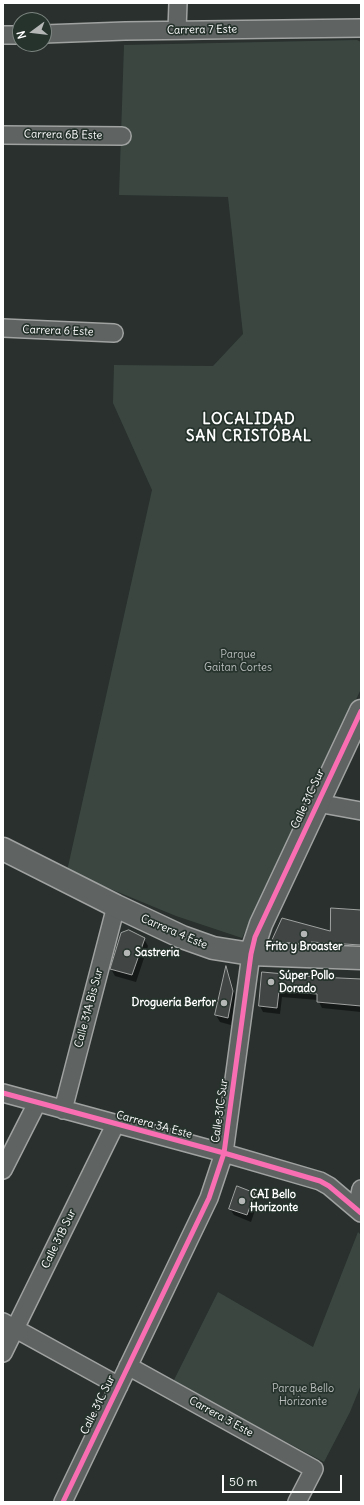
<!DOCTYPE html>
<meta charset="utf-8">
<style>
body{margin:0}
#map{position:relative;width:364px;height:1505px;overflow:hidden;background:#29302d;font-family:Delius,sans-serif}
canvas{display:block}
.frame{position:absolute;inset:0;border:4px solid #fff;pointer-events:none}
.north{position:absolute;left:12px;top:12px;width:40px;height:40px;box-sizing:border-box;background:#26332d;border:1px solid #7d8581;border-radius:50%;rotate:255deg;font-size:11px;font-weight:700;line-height:16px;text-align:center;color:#fff}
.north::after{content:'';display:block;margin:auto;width:14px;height:18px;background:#b4b7b6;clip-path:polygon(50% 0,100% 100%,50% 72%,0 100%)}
.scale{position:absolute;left:222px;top:1475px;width:120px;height:18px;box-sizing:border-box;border:2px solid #fff;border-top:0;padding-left:5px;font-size:12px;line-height:14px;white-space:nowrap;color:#fff;-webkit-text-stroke:3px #26332d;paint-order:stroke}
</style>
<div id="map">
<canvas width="364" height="1505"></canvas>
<div class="frame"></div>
<div class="north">N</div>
<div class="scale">50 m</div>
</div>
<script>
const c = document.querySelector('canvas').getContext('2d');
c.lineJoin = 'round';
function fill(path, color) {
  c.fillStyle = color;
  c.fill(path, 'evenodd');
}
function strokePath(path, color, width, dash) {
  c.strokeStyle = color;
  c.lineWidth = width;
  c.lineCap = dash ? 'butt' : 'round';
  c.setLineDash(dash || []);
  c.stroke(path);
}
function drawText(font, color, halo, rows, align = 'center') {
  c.font = font + ' Delius,sans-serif';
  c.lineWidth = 3.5;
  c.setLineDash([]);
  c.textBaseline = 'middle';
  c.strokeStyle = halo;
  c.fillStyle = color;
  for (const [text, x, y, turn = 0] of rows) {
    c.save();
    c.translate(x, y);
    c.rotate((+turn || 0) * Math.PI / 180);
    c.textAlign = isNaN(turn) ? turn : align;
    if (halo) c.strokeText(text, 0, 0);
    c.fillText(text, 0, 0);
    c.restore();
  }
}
fill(new Path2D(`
 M357,40l4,2v647l-119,249 -66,-22 -109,-45 85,-381 -39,-87 1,-38 99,1 30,-32 -15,-137 -109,-2 5,-150z
 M358,1232l3,3v150l-11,27 -26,50 -151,-80 45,-90 95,55z`), '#3b4641');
fill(new Path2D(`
 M361,911v41l-85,-3 -4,-7 10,-23 49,13z
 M144,939l4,7 -12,36 -21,-6 -4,-7z
 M226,968l3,6 7,24 -5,27 -11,-3 -4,-7z
 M263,973l98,7v32l-39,-4 -4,-8 -36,-3 -2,17 -17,-2 -3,-6z
 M254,1194l4,7 -7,21 -17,-7 -4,-6z`), '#0007');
const building = new Path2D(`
 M331,908l30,2v35l-50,-3 1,2 -41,-2 11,-24 48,13z
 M129,930l16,8 -13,37 -22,-6 11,-36z
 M226,966l7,25 -5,27 -13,-3z
 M262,972l56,5 43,2v27l-44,-4v-8l-38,-3 -2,17 -18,-2z
 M237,1186l18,7 -8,22 -18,-6z`);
fill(building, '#414644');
strokePath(building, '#9fa2a0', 1);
const street = new Path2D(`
 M177,30l1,-27
 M44,34l81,-3 236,-3
 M3,35h17
 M3,135l119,1
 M3,328l111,5
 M317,803l44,8
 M3,1093l221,60 96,28 9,5 32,27
 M63,1110l53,-204
 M3,1170l34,-67
 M357,1209l4,-20
 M3,1322l116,64
 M3,1353l112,-228
 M128,1366l186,103 -17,33
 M63,1502l146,-304 15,-45 27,-199`);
const secondary = new Path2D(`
 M3,849l113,57 66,31 31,11 38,6 110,4
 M251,954l10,-30 100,-213`);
strokePath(street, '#9fa2a0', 20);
strokePath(secondary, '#9fa2a0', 25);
strokePath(street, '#5f6362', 17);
strokePath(secondary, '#5f6362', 22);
strokePath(new Path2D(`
 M3,1093l221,60 96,28 9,5 32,27
 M63,1502l146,-304 15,-45 27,-199 4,-17 106,-226`), '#f96db3', 5);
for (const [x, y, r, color] of [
 [304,934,4,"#b4b7b6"],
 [127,953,4,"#b4b7b6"],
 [271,982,4,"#b4b7b6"],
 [224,1003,4,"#b4b7b6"],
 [242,1201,4,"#b4b7b6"]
]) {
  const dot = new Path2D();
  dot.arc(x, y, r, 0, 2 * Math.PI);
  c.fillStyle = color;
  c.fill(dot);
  strokePath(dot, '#26332d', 1.5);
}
drawText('11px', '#fff', '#26332d', [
 ["Carrera 7 Este",202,30,-1],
 ["Carrera 6B Este",63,135,1],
 ["Carrera 6 Este",58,331,2],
 ["Calle 31C Sur",308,799,-65],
 ["Carrera 4 Este",174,932,23],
 ["Calle 31A Bis Sur",89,1008,-75],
 ["Calle 31C Sur",220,1111,-82],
 ["Carrera 3A Este",154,1125,15],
 ["Calle 31B Sur",59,1239,-64],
 ["Calle 31C Sur",98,1405,-64],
 ["Carrera 3 Este",221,1417,29]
]);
drawText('11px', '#bbbfbe', '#26332d', [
 ["Parque",238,655],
 ["Gaitan Cortes",238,668],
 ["Parque Bello",303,1389],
 ["Horizonte",303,1402]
]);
drawText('bold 11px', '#fff', '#26332d', [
 ["Frito y Broaster",304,947,"center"],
 ["Sastreria",135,953],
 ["Súper Pollo",279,976],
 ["Dorado",279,989],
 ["Droguería Berfor",216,1003,"right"],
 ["CAI Bello",250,1195],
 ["Horizonte",250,1208]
], 'left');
c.letterSpacing = '1px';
drawText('bold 15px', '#fff', '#26332d', [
 ["LOCALIDAD",249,420],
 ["SAN CRISTÓBAL",249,437]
]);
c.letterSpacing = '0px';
</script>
